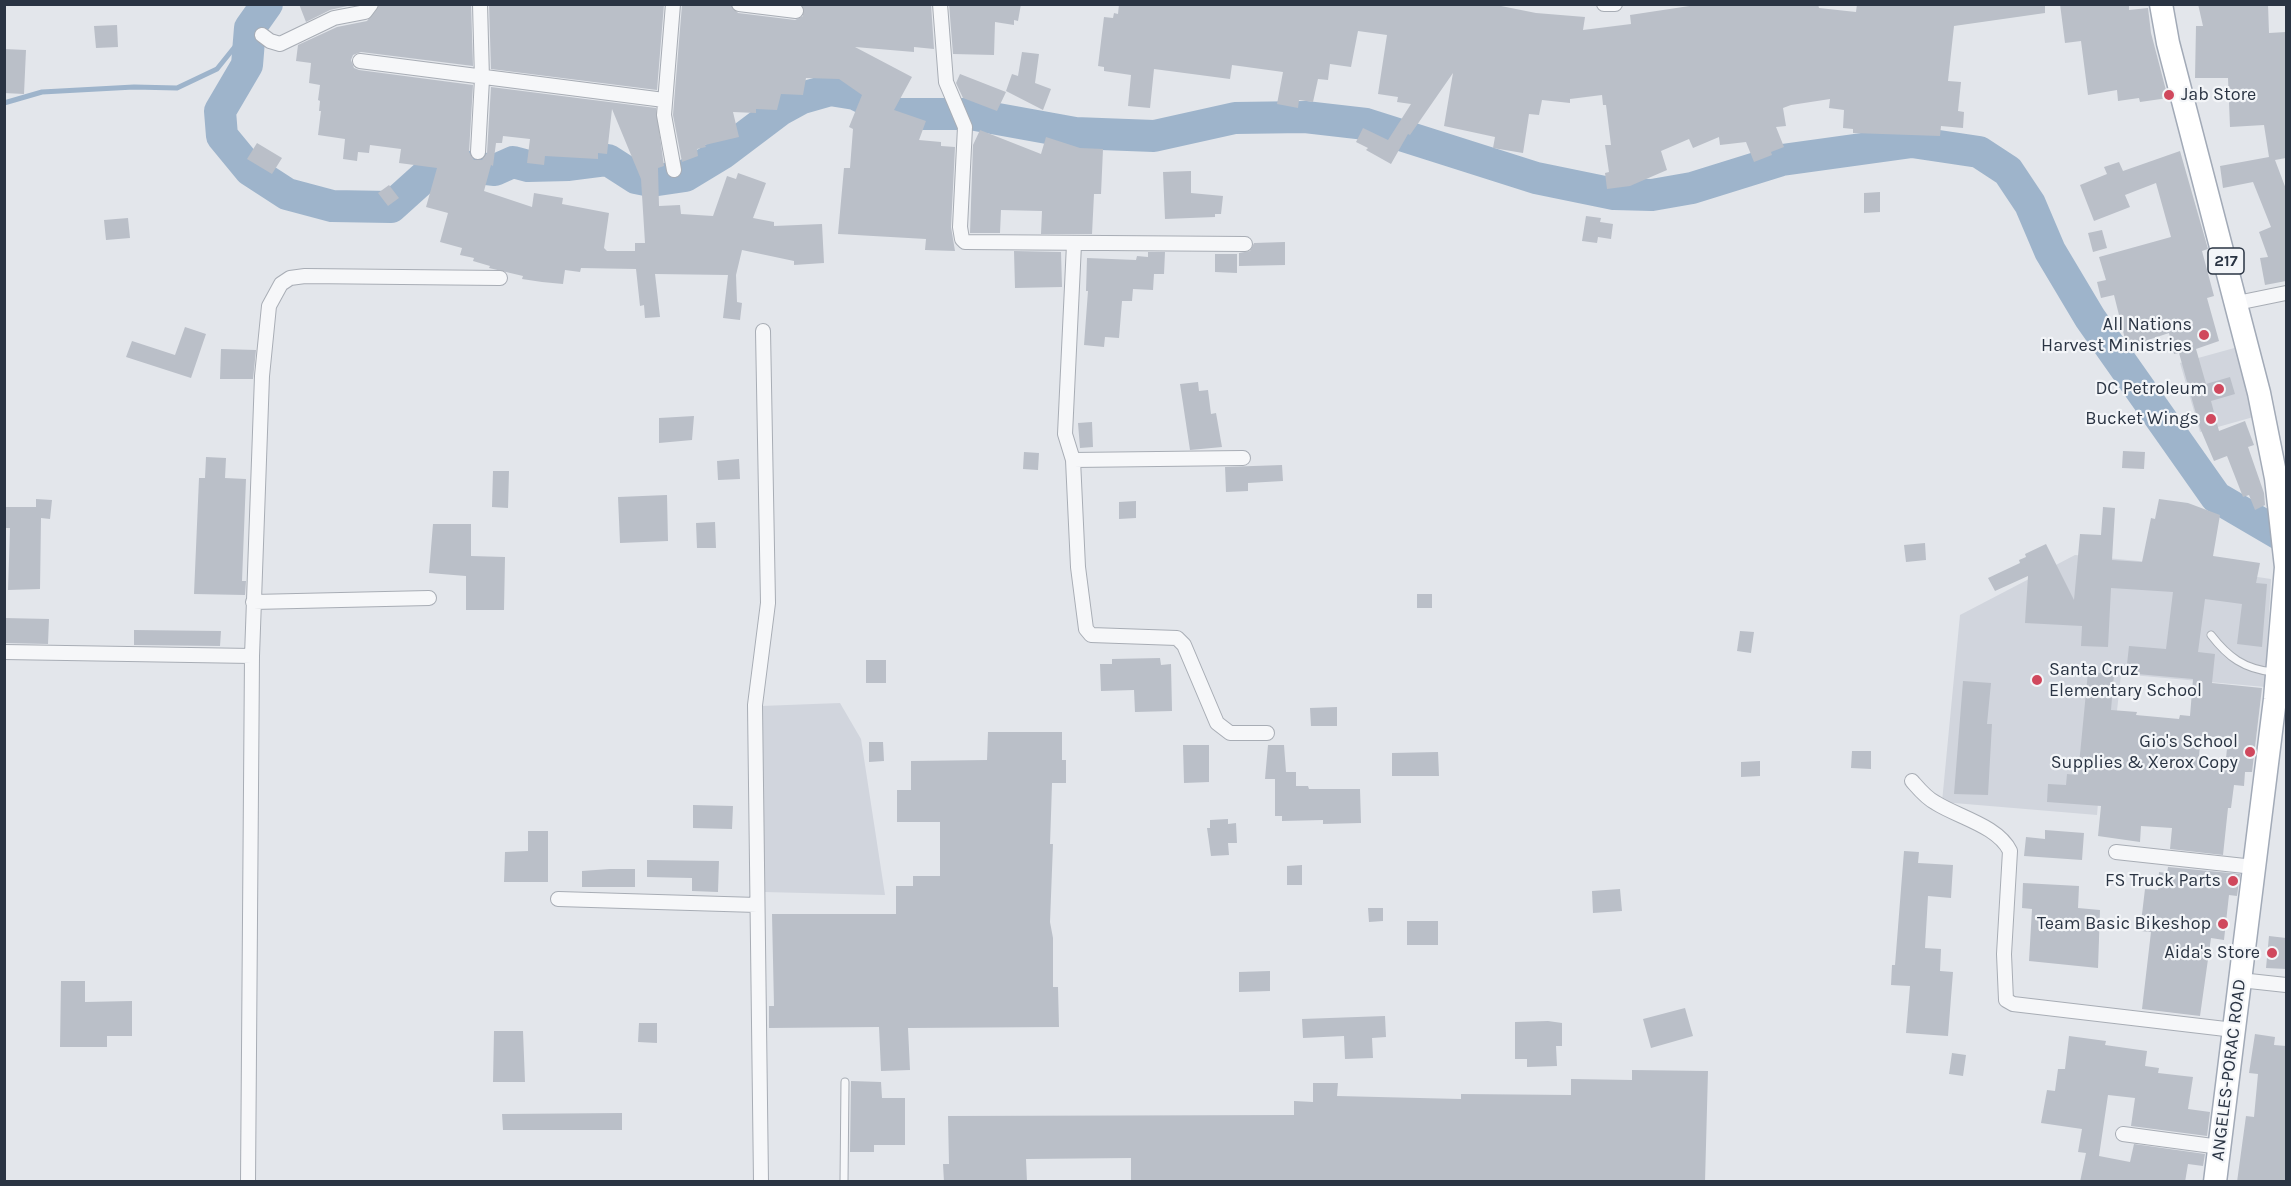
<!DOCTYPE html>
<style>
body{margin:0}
#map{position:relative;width:2291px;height:1186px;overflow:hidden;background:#e3e6eb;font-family:Karla,sans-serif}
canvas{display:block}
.frame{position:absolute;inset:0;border:6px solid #2a3443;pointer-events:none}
</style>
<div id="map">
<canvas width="2291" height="1186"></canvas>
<div class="frame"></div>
</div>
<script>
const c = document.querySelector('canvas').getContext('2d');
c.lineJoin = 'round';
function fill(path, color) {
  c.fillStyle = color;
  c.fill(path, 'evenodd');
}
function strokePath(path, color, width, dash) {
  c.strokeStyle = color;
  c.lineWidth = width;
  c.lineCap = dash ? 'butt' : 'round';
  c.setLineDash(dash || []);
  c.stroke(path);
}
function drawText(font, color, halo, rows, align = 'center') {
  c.font = font + ' Karla,sans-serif';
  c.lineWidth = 4.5;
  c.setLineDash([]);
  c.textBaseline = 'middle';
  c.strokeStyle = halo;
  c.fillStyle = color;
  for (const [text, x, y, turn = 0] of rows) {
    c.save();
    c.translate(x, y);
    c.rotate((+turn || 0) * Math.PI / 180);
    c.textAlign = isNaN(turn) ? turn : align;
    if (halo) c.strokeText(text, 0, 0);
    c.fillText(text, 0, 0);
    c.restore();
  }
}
fill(new Path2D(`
 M2238,347l19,69 -57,16 -20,-69z
 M2075,555l95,9 101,15 -6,108 -144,-13 -5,46 -11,-1 -8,96 -155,-13 18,-187z
 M840,703l21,36 24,156 -121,-3 -3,-186z`), '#d1d5dd');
strokePath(new Path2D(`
 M4,103l38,-11 92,-5 43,1 40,-19 33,-41`), '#9eb4cb', 5);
strokePath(new Path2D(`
 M267,4l-17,24 -3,37 -27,46 2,25 28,34 37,24 45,12 59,1 40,-36 29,-5 35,4 18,-8 15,4 41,-1 39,-5 28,18 15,3 34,-5 38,-23 57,-43 22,-12 28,-8 25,4 40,20h75l105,19 79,3 81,-18 70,-1 61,7 170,54 78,16 38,1 40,-7 90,-28 130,-18 67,10 29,19 22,33 20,47 40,67 126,179 70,41`), '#9eb4cb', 32);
fill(new Path2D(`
 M299,4h57l-26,6 -24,12z
 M380,4h91l2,62 -112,-14 -8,3 -2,5 3,8 5,2 114,15 -4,67 5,8h8l5,-7 4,-66 165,21 8,58 -6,2 1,38 21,-1 1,9 32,2 14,-40 9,3 2,-6 28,10 -13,35 21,4v4l48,-2 2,39 -30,2v-4l-52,-11 -6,25 1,27 5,1 -2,17 -17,-2 5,-43 -73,-1 5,43 -15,1 -1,-13 -4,1 -4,-37 -55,-1 -1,4 -15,-2 -2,14 -21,-2 -20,-3 1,-3 -34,-8 1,-2 -17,-5 1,-3 -14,-3 2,-7 -22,-6 8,-29 -22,-6 11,-39 -38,-5 2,-14 -31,-4 -1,8 -11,-1 -1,9 -14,-2 2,-20 -27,-4 3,-24h-2l1,-10 -2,-1 2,-15 -11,-2 2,-20 -15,-2 2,-16 39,-18 30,-6zM612,109l29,70 4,64h-10v8h-28l-3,-3 5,-35 -47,-9 1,-6 -29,-5 -2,14 -48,-16 7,-26 2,1 3,-23h6l1,-7 27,3 -3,24 17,2 1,-9 53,3v-6l9,1z
 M489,4h175l-7,86 -166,-21z
 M700,4h30l8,9 57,7 8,-4 -1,-12h129l3,45 -20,-2v5l-59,-5 57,30 -18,33 32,11 -7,19 22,2v4l14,1 -4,80 4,24 -30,-1 1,-11 -88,-5 6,-66h6l3,-39 -4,-2 13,-32 -23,-16 -33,-1 -3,17 -22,-1 -4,16 -21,-1v4l-23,-1 6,25 -34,8 1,2 -9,2 1,7 -16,6 -9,-47 9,-110z
 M949,4h72l-3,17 -4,-1v5l-19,-3 -1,33 -41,-1z
 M1119,4h372l45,9 49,4 -2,13 48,-6 -1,-9 66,-10 122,-1 1,4 37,4 1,-8h188v9l-91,13 -6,55 13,1 -3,29 6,1 -1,16 -22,-2 -1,10 -87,-3v-4l-10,-1 1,-18 -15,-2 1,-9 -39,6 -8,3 3,18 -10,1 8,20 -13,5 1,3 -18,7 -8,-20 -26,3 -1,-8 -26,11 -4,-9 -28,12 6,19 -37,16 -23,3 -2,-16 4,-1 -4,-27h6l-5,-40h-3l-1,-10 -32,4v4l-28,-3 -3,15 -10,-1 -6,39 -30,-5 2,-11 -51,-11 9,-53 -43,62 -2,-1 -17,30 -25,-14 2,-2 -12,-6 7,-14 25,12 23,-36 -14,-2 1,-5 -20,-3 9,-59 -29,-4 -7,36 -21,-3 -2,16 -10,-1 -5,23 -14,-2 -1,8 -21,-4 6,-32 -51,-7 -2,14 -76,-10 -4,39 -22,-2 3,-31 -27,-4v-4l-6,-1 6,-49 9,1 1,-5 4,1z
 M2060,4h69v6l19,-2 3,25 17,65 -28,4 -1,-4 -21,3 -1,-11 -29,5 -7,-54 -16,2z
 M2198,4h70l1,29 17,-1v126l-11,2 11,29v92l-21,4 -5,-27 8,-1 -9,-25 12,-5 -18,-45 -30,6 -3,-22 49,-9 -5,-32 -34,2 -2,-49h-33l1,-52h7z
 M117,25l1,22 -22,1 -2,-22z
 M4,49l22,1 -2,44 -20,-1z
 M1022,52l17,2 -4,29 16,6 -8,21 -37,-19 6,-17 6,2z
 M960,74l46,18 -9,19 -34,-13 -7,-15z
 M980,130l61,24 5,-17 34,11 23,1 -2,45h-7l-2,40h-51l1,-23 -41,-1 -1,23h-30l3,-88z
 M257,143l25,15 -10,16 -25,-15z
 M2180,151l28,98 -6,2 12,45 -7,2 12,43 -23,8 10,35 24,-7 5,17 -24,7 8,30 26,-10 9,24 -6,2 16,46 1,12 -10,5 -6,-15 -6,2 -16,-41 -13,5 -14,-33 -21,-75 -5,1 -5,-21 -42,14 -13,-52 -13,3 -4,-16 9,-2 -7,-23 72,-20 -15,-54 -31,12 5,12 -36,14 -14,-36 27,-11 -3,-7 15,-5 4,9z
 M1191,171v22l32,3 -2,18h-6v3l-50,2 -2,-47z
 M389,185l10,13 -11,8 -10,-13z
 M1880,192v20l-16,1v-20z
 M1586,216l15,2 -1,4 13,2 -2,15 -13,-2 -1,6 -15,-2z
 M128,218l2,20 -24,2 -2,-20z
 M2102,230l5,18 -14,4 -5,-19z
 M1285,242v23l-46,1v-13l11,-2 4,-8z
 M1014,251l47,1 1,35 -47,1z
 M1148,252h17l-1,22h-10l-1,16 -20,-1 -1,12h-10l-3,37 -14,-1 -1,10 -20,-2 4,-54h-2l1,-33 49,2 1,-4 11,1z
 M1215,254h22v19l-22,-1z
 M185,327l21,7 -15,44 -65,-21 6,-16 43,14z
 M221,349l35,1 -3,29h-33z
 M1198,382l1,9 9,-1 3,24 5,-1 6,34 -32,3 -10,-66z
 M694,416l-2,24 -33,3v-25z
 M1092,422l1,25 -13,1 -2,-25z
 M2123,451l22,1 -1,17 -22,-1z
 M1024,452l15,1 -1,17 -15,-1z
 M206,457l20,1 -1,20 21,1 -4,102h4l-1,14 -51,-1 5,-116h6z
 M739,459l1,20 -22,1 -1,-19z
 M1282,465l1,16 -35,2v8l-22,1 -1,-25z
 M493,471h16l-1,37 -16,-1z
 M667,495l1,46 -48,2 -2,-46z
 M36,499l16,1 -2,19 -9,-1 -1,71 -32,1 2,-62h-6v-21h32z
 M2159,499l29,4 32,12 -7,41 47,7 -4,20 11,1 -5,63 -25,-3 5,-40 -37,-5 -7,53 17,2 -3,29 50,5 -10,84h-7l-1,14 -10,-1 -3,23h-3l-5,47 -53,-6 2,-21 -31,-2 -1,16 -42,-6 3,-30 -54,-4 1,-18 18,1 1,-11 11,1 10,-103 26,2 -3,36 26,2 -1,3 43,4 1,-4 10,1 3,-37 -67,-6 3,-27 37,3 7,-57 -62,-4 -3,59 -27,-1 1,-20 -57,-3 3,-47 -33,15 -7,-13 32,-15 -1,-3 7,-3 -1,-3 21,-10 28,56 6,-66 21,1 2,-28 12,1 -3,52 30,2 9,-44 4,1zM2201,736l27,2 -3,31 -27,-3z
 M1136,501v17l-17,1v-17z
 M715,522l1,26h-19l-1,-25z
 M433,524h38v32l34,1 -1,53h-38v-34l-37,-3z
 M1925,543l1,17 -20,2 -2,-17z
 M1417,594h15v14h-15z
 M4,618l45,1 -1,25 -44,-1z
 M134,630l87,1 -1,15 -86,-1z
 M1740,631l14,1 -3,21 -14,-2z
 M1160,658l1,7 10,-1 1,47 -37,1 -1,-22 -33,1 -1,-27h12v-5z
 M866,660h20v23h-20z
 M1963,681l28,2 -4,41h5l-4,71 -34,-1z
 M1337,707v19h-26l-1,-18z
 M988,732h74v28h4v23h-14l-1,32 -1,29h3l-3,78 3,16v49h5l1,40 -151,1 2,42 -29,1 -2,-44 -110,1v-22h5l-2,-92h124v-28h17v-10h27v-54h-43v-32h14v-29l76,-1z
 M869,742h14l1,19 -15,1z
 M1183,745h26v37l-25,1z
 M1268,745h16l2,27h10v14h12l1,3h51l1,34 -38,1v-4l-41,1v-5h-7v-37h-10z
 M1852,751h19v18l-20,-1z
 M1438,752l1,24h-47v-23z
 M1760,761v15l-19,1v-15z
 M693,805l40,1 -1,23 -39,-1z
 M1228,819v5l8,-1 1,20h-9l1,12 -18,1 -4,-28h3v-8z
 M2045,830l39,3 -2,27 -58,-4 2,-19 19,2z
 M528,831h20v51h-44l1,-30 23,-1z
 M1904,851l15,1 -1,11 35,2 -2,33 -23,-2 -3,52 16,1 -1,22 13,1 -5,64 -42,-3 4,-47 -19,-1 1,-20h3z
 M647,860l72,1 -1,31 -26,-1v-13l-45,-1z
 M1302,865v20h-15v-19z
 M2168,867l72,7 -3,22 -8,-1 -5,45 -13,-2 -11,78 -58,-7 9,-77 -11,-1 5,-42 13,1 1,-18 8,1z
 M610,869h25v18h-53v-16z
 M2023,883l56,3 -1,22 22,2 -2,58 -69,-7 3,-52 -10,-1z
 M1620,889l2,22 -29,2 -1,-22z
 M1368,908h15v13l-14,1z
 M1407,921h31v24h-31z
 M2269,936l17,2v31l-20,-1z
 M1270,971v20l-31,1v-20z
 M61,981h24v21l47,-1v35h-25v11h-47z
 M1685,1008l8,28 -42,12 -8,-29z
 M1385,1016l1,21 -14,1 1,20 -28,1 -1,-23 -41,2 -1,-19z
 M1548,1021l14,2v23h-6l1,20 -30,1v-8h-12v-37z
 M639,1023h18v20l-19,-1z
 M494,1031h29l2,51h-32z
 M2255,1034l20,3 -1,8 12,1v136h-49l9,-66 8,1 4,-43 -9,-1z
 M2069,1036l37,5 -1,4 42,6 -2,15 14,2 -1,5 35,4 -5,32 22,3 -3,24 -76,-10 4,-28 -27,-3 -9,61 31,6 4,-18 71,10 -2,12 -15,-2 -3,18h-105l6,-29 -8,-1 4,-23 -41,-6 6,-33 8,1 3,-22h7z
 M1952,1053l14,2 -3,21 -14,-2z
 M1632,1070l76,1 -3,111h-574v-24l-105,1 1,23h-83l-1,-18h6l-1,-48 346,-1v-14l19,1v-19h25l-1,13 124,3v-5l110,1v-16l61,1z
 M851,1081l30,1 1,16h23v47h-31v7h-24z
 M622,1113v17h-119l-1,-16z`), '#babfc8');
const service = new Path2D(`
 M2211,635c17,22 33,34 62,37
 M844,1182l1,-100`);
const minor = new Path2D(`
 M673,4l-9,111 10,55
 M739,4l57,7
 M940,4l6,78 19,45 -5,100 2,12 3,3 280,2
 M1604,4h11
 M262,35l8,6 10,3 54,-26 31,-6 6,-8
 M360,61l304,39
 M478,152l4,-73 -2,-75
 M1074,244l-9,190 8,26 170,-2
 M2237,303l49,-10
 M1073,460l5,107 8,62 5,6 86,3 7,7 33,78 13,10h37
 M253,602l176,-4
 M4,652l248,4 -4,526
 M252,656l10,-280 7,-70 12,-22 9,-6 15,-2 195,2
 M1912,781c7,8 14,17 24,22 22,14 62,23 74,48l-6,103 2,46 7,4 221,26
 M2116,852l138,15
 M558,899l199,6
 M2240,980l46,5
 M2123,1134l97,13
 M761,1182l-6,-477 13,-102 -5,-272`);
const primary = new Path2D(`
 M2161,4l7,39 91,350 17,85 10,89 -11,132 -60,483`);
strokePath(service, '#a8adb5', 9);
strokePath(minor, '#a8adb5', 16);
strokePath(primary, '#a2aab7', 25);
strokePath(service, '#f6f7f9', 7);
strokePath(minor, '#f6f7f9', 14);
strokePath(primary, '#fff', 22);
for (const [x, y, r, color] of [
 [2169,95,6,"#d0485d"],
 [2204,335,6,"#d0485d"],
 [2219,389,6,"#d0485d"],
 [2211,419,6,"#d0485d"],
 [2037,680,6,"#d0485d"],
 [2250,752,6,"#d0485d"],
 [2233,881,6,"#d0485d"],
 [2223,924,6,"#d0485d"],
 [2272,953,6,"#d0485d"]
]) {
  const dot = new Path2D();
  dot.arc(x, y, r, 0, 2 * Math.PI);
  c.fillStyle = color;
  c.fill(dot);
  strokePath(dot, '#f3f5f8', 2);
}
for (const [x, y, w] of [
 [2226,261,36]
]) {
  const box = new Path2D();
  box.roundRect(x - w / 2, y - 13, w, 26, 4.5);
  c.fillStyle = '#f3f5f8';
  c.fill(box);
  strokePath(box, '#2a3443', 1.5);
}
drawText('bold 16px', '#2a3443', null, [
 ["217",2226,261]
]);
drawText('18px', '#2a3443', '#f3f5f8', [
 ["Jab Store",2181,95,"left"],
 ["All Nations",2192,325],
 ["Harvest Ministries",2192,346],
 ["DC Petroleum",2207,389],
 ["Bucket Wings",2199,419],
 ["Santa Cruz",2049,670,"left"],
 ["Elementary School",2049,691,"left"],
 ["Gio's School",2238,742],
 ["Supplies & Xerox Copy",2238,763],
 ["FS Truck Parts",2221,881],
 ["Team Basic Bikeshop",2211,924],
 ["Aida's Store",2260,953]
], 'right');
drawText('18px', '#2a3443', '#f3f5f8', [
 ["ANGELES-PORAC ROAD",2229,1070,-83]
]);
</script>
